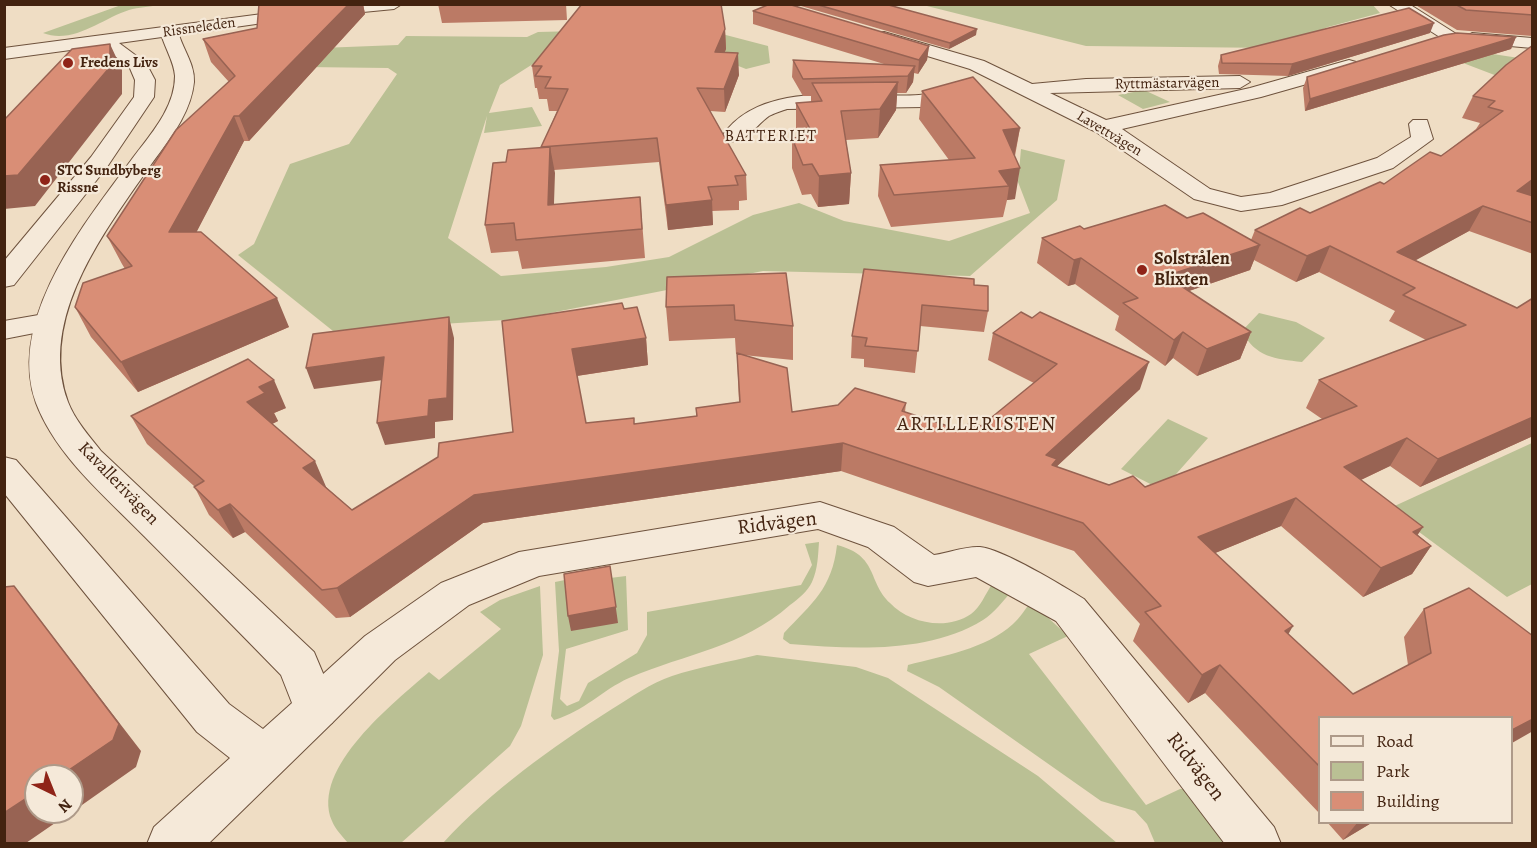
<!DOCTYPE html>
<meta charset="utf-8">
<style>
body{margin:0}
#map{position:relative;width:1537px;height:848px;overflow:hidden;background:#efddc4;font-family:Alegreya,serif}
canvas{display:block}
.frame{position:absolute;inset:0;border:6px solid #432310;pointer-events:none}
.legend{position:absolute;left:1318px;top:716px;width:195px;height:108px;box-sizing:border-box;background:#f5e9d9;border:2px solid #ae9a89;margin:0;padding:8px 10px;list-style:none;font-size:18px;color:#432310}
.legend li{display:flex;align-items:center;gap:12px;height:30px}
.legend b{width:30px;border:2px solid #ae9a89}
.north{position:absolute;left:24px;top:764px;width:60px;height:60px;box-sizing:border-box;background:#f5e9d9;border:2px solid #ae9a89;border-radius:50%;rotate:137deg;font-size:16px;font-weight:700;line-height:24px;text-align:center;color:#432310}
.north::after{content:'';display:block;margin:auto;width:21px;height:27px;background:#8f2418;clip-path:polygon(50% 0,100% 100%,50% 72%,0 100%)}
</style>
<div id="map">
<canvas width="1537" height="848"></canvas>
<div class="frame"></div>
<ul class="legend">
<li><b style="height:8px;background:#f5e9d9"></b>Road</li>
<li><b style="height:16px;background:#bac094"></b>Park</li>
<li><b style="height:16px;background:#d98e76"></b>Building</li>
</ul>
<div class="north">N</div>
</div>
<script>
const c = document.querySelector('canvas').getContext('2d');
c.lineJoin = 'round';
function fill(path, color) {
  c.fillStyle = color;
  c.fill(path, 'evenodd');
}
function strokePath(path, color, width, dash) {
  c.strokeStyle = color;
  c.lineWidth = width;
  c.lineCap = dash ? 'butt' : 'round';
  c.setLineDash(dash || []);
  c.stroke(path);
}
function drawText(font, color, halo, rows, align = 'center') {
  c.font = font + ' Alegreya,serif';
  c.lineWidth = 4.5;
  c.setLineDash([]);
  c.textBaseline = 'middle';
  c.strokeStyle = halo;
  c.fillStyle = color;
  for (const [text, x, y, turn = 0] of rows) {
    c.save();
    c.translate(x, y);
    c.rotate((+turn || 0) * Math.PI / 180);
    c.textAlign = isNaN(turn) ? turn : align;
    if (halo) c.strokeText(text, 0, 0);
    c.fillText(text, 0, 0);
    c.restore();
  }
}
fill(new Path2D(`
 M124,4l34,1c-9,2 -19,2 -29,5 -26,8 -56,35 -86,23z
 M1372,4l8,9 -52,14 -52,21 -190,-2 -163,-41z
 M699,28l69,18 2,17 -24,6 -58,-23 -113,-9 -75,48 -11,28 43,-6 10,19 -58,7 3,-17 -39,122 53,38 105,-9 63,-10 84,-42 46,-12 45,18 105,20 81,-28 -12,-31 3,-33 44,11 -8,40 -87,76 -207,-5 -243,48 -187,12 -95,-76 16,-11 36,-80 59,-20 48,-70 -9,-6 -83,-1 16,-19 77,-3 8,-9 121,1 11,-5z
 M1447,47l85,13 -27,19 -76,-29z
 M1144,90l26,12 -27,7 -25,-14z
 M1259,313l37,9 29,16 -23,24c-27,-3 -47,-5 -60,-31z
 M1168,419l40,19 -46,52 -41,-21z
 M1532,443v141l-25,13 -119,-88z
 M819,542c-1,13 -1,27 -7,40 -4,9 -14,17 -22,23 -49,43 -103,48 -161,73 -27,12 -44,33 -75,42l-3,-4 8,-65 -4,-69 55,-11v7l16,-2 2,54 -62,19 -6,50 7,7 12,-5 9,-18 49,-30 10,-18v-23l154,-27 11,-20 -7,-21z
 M837,545c42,11 30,36 53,58 19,20 56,28 81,11 9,-6 15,-21 21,-30l20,7c-9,10 -18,22 -29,29 -55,34 -131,29 -193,24l-7,-5 1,-6c28,-30 48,-44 53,-88z
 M540,586l3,69 -22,71 -11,20 -109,97h-53c-5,-6 -13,-14 -16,-22 -22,-53 63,-119 97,-149l10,8 62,-51 -21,-17 20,-12z
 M1031,602l37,34 -39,18 117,151 34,-16 15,-1 43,55h-83l-8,-19 -12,-13 -34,-10 -162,-114 -32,-16 1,-6c34,-9 78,-16 105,-41 7,-6 12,-15 18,-22z
 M757,655l99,12 32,11 150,98 79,67h-674c48,-52 109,-96 169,-134 18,-11 39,-26 60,-33 27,-9 57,-14 85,-21z`), '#bac094');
const minor = new Path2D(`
 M1388,4h21l52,33 -3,4h-12z
 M884,32l100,29 48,23 54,-5 154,-3 10,6 -10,6 -190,5 56,27 144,-32 99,-28 7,2 2,4 -2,4 -95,27 -139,32 88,60 31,8 29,-4 107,-35 34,-21 -2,-13 4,-4h14l6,19 -40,29 -111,37 -41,6 -47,-12 -98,-67 -126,-63 -92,-28 -3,-4 3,-4z
 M1472,33l60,5v10l-66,-6 -3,-4z
 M963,81l10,6 -3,4 -46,16 -137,2c-6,2 -13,4 -18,7 -14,10 -24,29 -44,25l-3,-5c41,-59 135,-37 197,-41 14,-1 30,-10 44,-14z
 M50,313l10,3 4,6 -4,6 -56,11v-18z
 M820,502l74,25 40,28c14,-2 32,-9 46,-8 22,2 83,39 104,52l190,228 7,17h-56l-169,-223 -80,-44 -48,9 -14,-4 -46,-35 -50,-18 -279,47 -70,29 -74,55 -63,63 -16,5 -16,-5 -6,-14 6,-14 65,-59 76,-53 78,-31z`);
const tertiary = new Path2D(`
 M338,4h64l-8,5 -103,10 -112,16c5,16 16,30 15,47 -3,32 -26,59 -44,84 -45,65 -113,152 -82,236 7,18 21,34 33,49l213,201 24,57 -6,14 -124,121h-61l7,-17 76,-69 -33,-26 -193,-239v-36l12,3 213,244 34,25 29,-26 -11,-28c-45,-46 -91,-93 -137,-139 -38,-39 -88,-80 -108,-133 -30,-84 49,-180 96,-244 18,-24 43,-51 43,-83 -1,-14 -9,-26 -13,-39l-43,6 27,20 9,17 -1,17 -47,70 -93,118 -10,2v-26l87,-104 43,-60 1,-17 -6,-14 -29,-20 -96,13v-11z`);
strokePath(minor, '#6e523d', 2);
strokePath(tertiary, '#6e523d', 2);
fill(minor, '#f5e9d9');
fill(tertiary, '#f5e9d9');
fill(new Path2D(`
 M349,4h14l2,10 -116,127h-5l-48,91 93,95 -151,65 -47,-55 -16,-30 50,-38 -3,-5 -15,-28 122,-154 -18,-20 -8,-23 54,-11z
 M438,4h128l1,16 -125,3z
 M801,4h84l91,31 -27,14 -148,-43z
 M1414,4h119v33l-1,-1 -75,-6z
 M753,11l176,35 -2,14 -9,14 -4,-1 -1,9 -7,11h-9l-1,17 -18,28 -32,2 5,33 -2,31 -31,3 -7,-13 -9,1 -10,-27v-30l7,-1 -3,-6v-28l15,-1v-6h-8l-11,-19 1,-17 91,4 -131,-40z
 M725,29l1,20 -2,4 15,22 -14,37 -15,-1 36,64 1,25 -8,1v9l-27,1 1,14 -45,5 -9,-68 -105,8v35l86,-8 5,61 -123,11 -4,-18 -27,2 -6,-28 21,-63 35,-14 16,-37h-8l-2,-12h-8l-2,-11h-2l-3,-22z
 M1430,33l-142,43 -69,-2 -1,-8 3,-11z
 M1516,37l-5,12 -206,62 -2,-23 4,-11z
 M1533,45v148l-3,2 3,1v58l-64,-23 -54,29 102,48 16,-10v138l-113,51 -30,-21 -29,14 57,55 13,11 -19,28 -49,23 -82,-71 -66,27 73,82 65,59 55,-29 -4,-28 20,-28 109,27 -213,81v97l-115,-121 -17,10 -55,-62 7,-17 -66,-73 -233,-80 -358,52 -133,94 -14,1 -91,-86 -12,6 -24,-23 -15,-29 -47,-42 -16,-28 155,-8 -12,5 4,8 -6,3 54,63 26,23 161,-78 111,-123 22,29 2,27 -71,11 9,47 49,1 61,-8v-8l43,-6 -2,-48h-1l-1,-16 -66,3 -3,-34 1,-30 126,49v34l-50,-5 49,57 114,-9 -1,9 58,19 18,-5 53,-43 -46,-23 5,-27 147,56 -84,78 53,18 36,2 177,-68 -16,-11 13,-28 107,-40 -37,-19 6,-10 -76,-39 -23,10 -42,-22 -4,10 -61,21 62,41 -11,27 -43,17 -24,-18 -8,8 -50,-36 4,-14 -44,-32 -7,2 -31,-23 5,-25 42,-9 103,-11 64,22 4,-10 55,-17 74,-29 57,-28 35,-27 4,-6 -18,-5 11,-22z
 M922,91l98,37 -5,28v43l-8,1 -4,17 -112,10 -13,-31 2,-31 69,-5 -30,-41z
 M864,269l110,16 14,26 -4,21 -64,-6 -5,47 -51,-6v-8l-13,-1 1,-22z
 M1327,822h46l-30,18z`), '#bb7a65');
fill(new Path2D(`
 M349,4h14l2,10 -116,127 -10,-25z
 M1434,23l-4,10 -142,43 4,-12z
 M725,29l1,20 -10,25 -1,-22z
 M977,29l-1,6 -27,14 1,-6z
 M1516,37l-5,12 -206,62 5,-12z
 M110,44l12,26v24l-87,112 -31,3v-33z
 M929,46l-2,14 -9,14 1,-14z
 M738,53l1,22 -14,37 -1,-23z
 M915,66l-2,16 -7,11 2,-17z
 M898,82l-2,28 -18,28 2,-29z
 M234,116l10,25 -62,119 -13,-28z
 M1020,128l-6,29 -11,-27z
 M550,147l5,26 -2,60 -5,-28z
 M1020,168l-5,31 -8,1 2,-14 -10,-15z
 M851,173l-2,31 -31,3 1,-31z
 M1533,179v14l-28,21 12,-23z
 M712,200l1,25 -45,5 -2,-25z
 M1483,206l-14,25 -80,44 8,-23z
 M1260,245l-10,25 -93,32 9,-26z
 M1330,246l-11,26 -23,10 11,-26z
 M1081,258l-6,26 -7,2 6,-26z
 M277,298l12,29 -151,65 -17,-30z
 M449,317l5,21 -1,82 -18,2v16l-50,7 -8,-22 52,-23z
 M1183,332l-10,26 -8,8 9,-26z
 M1251,332l-11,27 -43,17 10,-27z
 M646,338l2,27 -72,11 -4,-27z
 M384,357l7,22 -77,10 -8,-21z
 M1149,362l-9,27 -86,80 -8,-14z
 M274,380l12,28 -12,5 4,8 -18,9 -13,-28 12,-15z
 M1533,417v19l-113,51 18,-28z
 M1407,438l-17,28 -61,29 15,-28z
 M843,443l-2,28 -358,52 -133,94 -13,-29 137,-93z
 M315,461l12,28 -24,-21z
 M1296,498l-15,28 -95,39 12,-28z
 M230,504l15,28 -12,6 -15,-28z
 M1423,527l-19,28 9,-23z
 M1431,546l-19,28 -49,23 18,-29z
 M610,566l8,57 -47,8 -3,-15z
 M14,586l127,165 -5,16 -64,45v-36h-12z
 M1293,626l-16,28 8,-23z
 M1220,665l-15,28 -17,10 14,-28z
 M1533,719v12l-21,12v-13z
 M36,792v20h35l-45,31h-22v-30z
 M1358,822h15l-30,18z`), '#986353');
const building = new Path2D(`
 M259,4h90l-110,112h-5l-65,116h32l76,66 -156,64 -46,-55 8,-24 49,-17 -25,-30 69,-106 59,-54 -32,-37 54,-11z
 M582,4h139l4,25 -10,23 23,1 -14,36 -27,-1 49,87 -11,1 3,9 -30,2 4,13 -46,5 -9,-67 -116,9 27,-58 -23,-1 6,-11 -16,-1 7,-10h-10z
 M770,4h18l141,42 -10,14 -166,-49z
 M815,4h70l92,25 -27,14z
 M1455,4h78v11l-67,-5z
 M1409,8l25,15 -142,41 -70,-1 -1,-8z
 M1457,33l59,4 -206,62 -3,-22 137,-42z
 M110,44v23l-92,108 -14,1v-56l68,-71z
 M1533,45v134l-16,12 16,5v27l-50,-17 -86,46 120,56 16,-10v119l-95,42 -31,-21 -63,29 79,60 -10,5 18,14 -50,22 -85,-70 -98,39 95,89 -8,5 68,63 78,-41 -7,-44 45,-21 64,48v83l-21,11v-13h-192v50l-100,-102 -18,10 -57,-63 16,-6 -78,-83 -240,-80 -369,52 -137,93 -15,2 -92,-86 -12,6 -24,-23 10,-6 -73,-65 117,-57 26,21 -15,7 6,6 -18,9 68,59 -12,7 49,42 86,-53 1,-14 74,-11 -11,-111 120,-18 2,6 13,-2 9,31 -74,11 14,74 48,-5v6l63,-8 -1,-8 44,-6 -3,-49 50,15 5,44 46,-7 17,-17 51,15 -4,8 61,20 7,-9 11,4 76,-62 -64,-31 28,-21 11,6 8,-6 109,50 -103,93 11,4 -5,6 57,20 24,-9 12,11 212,-81 -38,-26 147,-55 -63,-30 12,-7 -85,-42 -23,10 -52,-26 45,-22 10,5 70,-31 4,2 46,-32 11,4 62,-45 -15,-4 7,-6 -22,-5 33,-31z
 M793,60l122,6 -7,10 -105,3z
 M973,77l47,51 -17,2 17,38 -21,3 10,15 -115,9 -14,-30 95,-7 -53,-67z
 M898,82l-18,27 -39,2 10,62 -32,3 -7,-12 -9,1 -11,-27 22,-2 -18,-33 26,-2 -10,-18z
 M550,147l-2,58 92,-8 2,32 -126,11 -2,-17 -29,2 8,-62 13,-1 2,-12z
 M1165,205l22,13 16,-5 57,32 -94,31 85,56 -44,17 -24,-17 -9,8 -51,-37 15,-5 -57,-40 -7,2 -32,-22 38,-12 4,3z
 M864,269l110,10v6l14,1v25l-66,-6 -4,46 -53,-5 2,-8 -15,-2z
 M786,273l7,53 -58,-6 -1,-15 -68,2 1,-30z
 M449,317l-2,81 -18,2 -1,16 -51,7 7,-66 -78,11 7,-34z
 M610,566l6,41 -48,9 -4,-42z
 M14,586l105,138 -6,16 -53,36h-24v16l-32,21v-226z`);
fill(building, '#d98e76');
strokePath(building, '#986353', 1.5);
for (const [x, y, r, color] of [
 [68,63,6,"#8f2418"],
 [45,180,6,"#8f2418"],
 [1142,270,6,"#8f2418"]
]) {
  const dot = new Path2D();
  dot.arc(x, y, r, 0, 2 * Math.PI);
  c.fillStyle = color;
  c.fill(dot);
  strokePath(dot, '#f5e9d9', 2);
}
drawText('15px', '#432310', '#f5e9d9', [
 ["Rissneleden",199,28,-8],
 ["Ryttmästarvägen",1167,84,-1],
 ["Lavettvägen",1109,134,31]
]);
drawText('bold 15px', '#432310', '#f5e9d9', [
 ["Fredens Livs",80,63],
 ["STC Sundbyberg",57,171],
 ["Rissne",57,188]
], 'left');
c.letterSpacing = '1.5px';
drawText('16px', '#432310', '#f5e9d9', [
 ["BATTERIET",771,137]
]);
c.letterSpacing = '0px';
drawText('bold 18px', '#432310', '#f5e9d9', [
 ["Solstrålen",1154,260],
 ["Blixten",1154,281]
], 'left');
drawText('18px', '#432310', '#f5e9d9', [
 ["Kavallerivägen",118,484,46]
]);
c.letterSpacing = '1.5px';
drawText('20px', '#432310', '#f5e9d9', [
 ["ARTILLERISTEN",977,425]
]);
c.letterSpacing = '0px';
drawText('21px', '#432310', '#f5e9d9', [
 ["Ridvägen",777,524,-7],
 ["Ridvägen",1195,767,52]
]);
</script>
